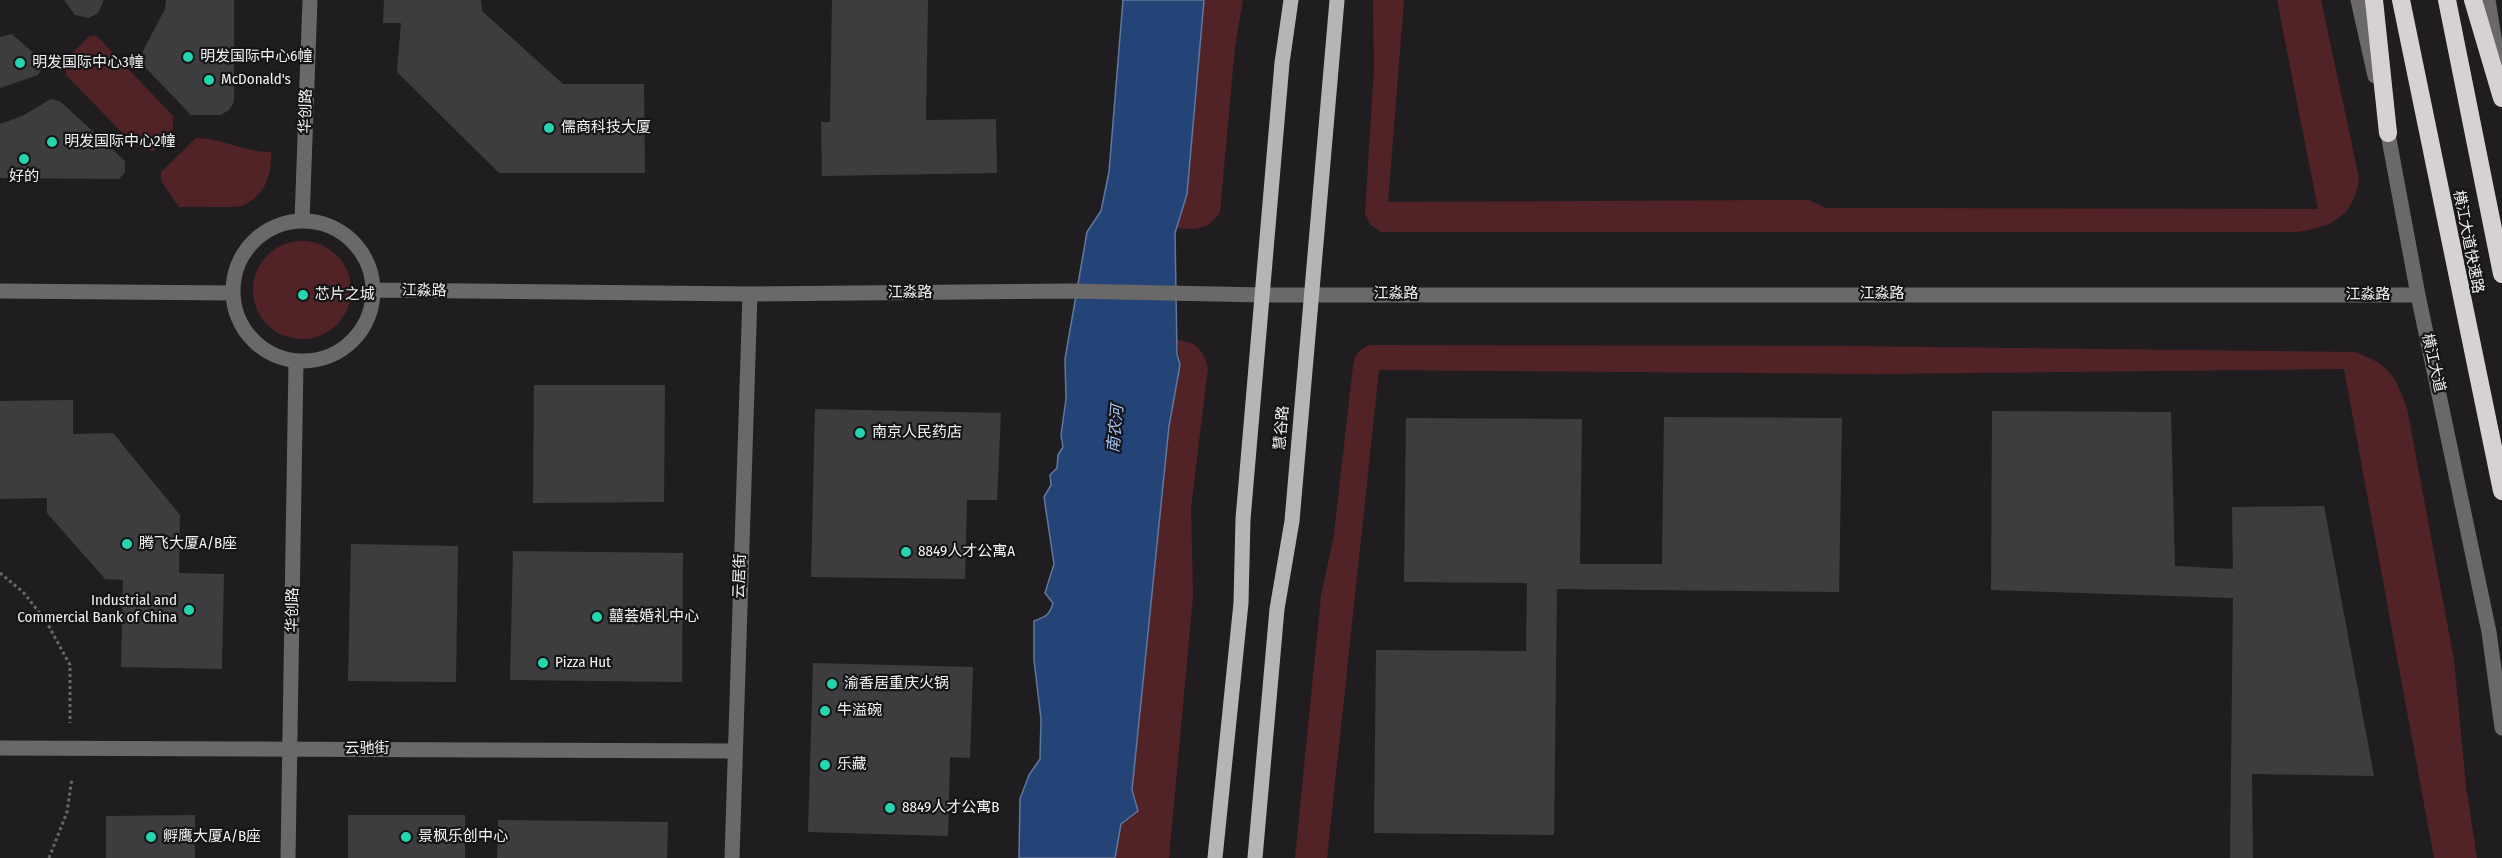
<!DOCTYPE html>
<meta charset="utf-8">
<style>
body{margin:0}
canvas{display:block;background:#1f1d1f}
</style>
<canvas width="2502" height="858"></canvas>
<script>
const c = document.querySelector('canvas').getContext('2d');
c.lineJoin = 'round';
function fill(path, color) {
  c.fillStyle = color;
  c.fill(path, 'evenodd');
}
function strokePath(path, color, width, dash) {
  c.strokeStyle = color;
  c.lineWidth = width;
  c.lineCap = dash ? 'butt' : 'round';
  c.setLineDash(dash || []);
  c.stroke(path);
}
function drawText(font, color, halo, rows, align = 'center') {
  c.font = font + ' "Fira Sans Condensed","Noto Sans SC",sans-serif';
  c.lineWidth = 4.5;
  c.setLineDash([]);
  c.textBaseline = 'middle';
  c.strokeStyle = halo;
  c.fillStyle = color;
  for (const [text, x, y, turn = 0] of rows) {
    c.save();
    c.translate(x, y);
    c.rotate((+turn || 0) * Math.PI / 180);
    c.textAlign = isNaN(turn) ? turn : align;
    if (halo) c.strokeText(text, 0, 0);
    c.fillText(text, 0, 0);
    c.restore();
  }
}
fill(new Path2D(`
 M1204,0h39l-8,46 -15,166c-11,18 -25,18 -43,16l10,-34z
 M1373,0h31l-16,202 405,-2h16l17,8 492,1 -41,-209h44l38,178c-5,39 -28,50 -64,54h-914l-11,-8 -5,-10 9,-144z
 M90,36h7l76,80v14l-19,21 -19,-5 -69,-71 -1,-15z
 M196,138c26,0 50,15 75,14 1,23 -6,45 -30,54 -7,2 -50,0 -62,1l-18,-26v-9z
 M253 290a49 49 0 1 1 98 0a49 49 0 1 1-98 0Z
 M1177,340c19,2 26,9 31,28l-17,139 2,89 -24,262h-54l6,-34 11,-7 4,-16 -4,-11 37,-364 11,-60z
 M1370,345l474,1 511,6c36,14 38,21 52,56l47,252 12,126 11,72h-43l-90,-489 -466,5 -499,-4 -52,488h-32l26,-262 13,-61 19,-169c2,-12 5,-16 17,-21z`), '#522326');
const water = new Path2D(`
 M1123,0h81l-17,194 -12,39 2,121 3,11 -11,61 -37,364 6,21 -17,13 -6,34h-96l1,-59 9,-24 11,-16 1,-40 -7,-59v-39c11,-4 16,-6 19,-18l-8,-10 9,-29 -10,-67 7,-12 -1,-10 7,-7 1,-13 5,-8 -2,-12 5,-36 -1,-40 22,-127 14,-21 8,-39z`);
fill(water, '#244377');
strokePath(water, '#62779c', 1.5);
fill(new Path2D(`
 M64,0h40l-6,13 -9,5 -14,-3z
 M166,0h68v102l-5,8 -8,5h-30l-49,-51 1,-13 22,-42z
 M384,0h97l1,11 81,73h81l1,89h-146l-102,-101 4,-49h-18z
 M832,0h96l-2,120 70,-1 1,54 -175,3 -1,-54h9z
 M12,34l26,23 4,11 -4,7 -38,13v-51z
 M51,99l10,3 64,59v11l-6,7 -119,-1v-54l22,-8z
 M534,385h131l-1,117 -131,1z
 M73,400v34l40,-1 67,82 -1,58 45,1 -2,95 -101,-2 2,-87 -18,-1 -58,-66v-15l-47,1v-98z
 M815,409l186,4 -4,87h-30l-2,79 -154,-2z
 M1992,411l179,1 4,154 58,3 -1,-62 92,-1 50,270 -122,-2 1,84h-23l3,-260 -242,-8z
 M1664,417l178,1 -3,174 -282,-3 -3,246 -180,-2 2,-183 150,1 1,-68 -123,-1 2,-164 176,1 -2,145h82z
 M351,544l107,2 -2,136 -108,-1z
 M513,551l170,2 -1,129 -172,-2z
 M813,663l160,4 -3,91 -20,-1 -2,79 -140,-4z
 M195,815v43h-89v-42z
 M348,815h117v43h-117z
 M498,820l170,2 -1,36h-170z`), '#3d3d40');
strokePath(new Path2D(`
 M0,573l23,19 23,29 24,44v58
 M49,858l18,-46 5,-34`), '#696769', 3, [3, 3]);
strokePath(new Path2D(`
 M2358,0l17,76
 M2488,0l10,62
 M2386,123l32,172 71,337 13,96
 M233 291a70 70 0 1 1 140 0a70 70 0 1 1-140 0Z
 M302,221l8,-221
 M374,290l376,4 319,-3 194,4h1155
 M0,291l232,2
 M0,748l734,3
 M288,858l8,-497
 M732,858l18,-564`), '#6a6869', 15);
strokePath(new Path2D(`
 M1215,858l26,-255 2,-84 39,-456 9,-63
 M1255,858l22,-249 15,-88 45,-521`), '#b7b4b5', 15);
strokePath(new Path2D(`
 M2374,0l14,133
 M2401,0l101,491
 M2447,0l55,274
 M2473,0l29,98`), '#d6d2d4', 18);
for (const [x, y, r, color] of [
 [188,57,6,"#25d5ae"],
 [20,63,6,"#25d5ae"],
 [209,80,6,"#25d5ae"],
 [549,128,6,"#25d5ae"],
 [52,142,6,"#25d5ae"],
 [24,159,6,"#25d5ae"],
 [303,295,6,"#25d5ae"],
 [860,433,6,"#25d5ae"],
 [127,544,6,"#25d5ae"],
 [906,552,6,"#25d5ae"],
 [189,610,6,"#25d5ae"],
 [597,617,6,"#25d5ae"],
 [543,663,6,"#25d5ae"],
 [832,684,6,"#25d5ae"],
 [825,711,6,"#25d5ae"],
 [825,765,6,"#25d5ae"],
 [890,808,6,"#25d5ae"],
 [151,837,6,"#25d5ae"],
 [406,837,6,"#25d5ae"]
]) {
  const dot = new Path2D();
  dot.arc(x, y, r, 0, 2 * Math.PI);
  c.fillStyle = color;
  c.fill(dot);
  strokePath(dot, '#151416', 2);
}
drawText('15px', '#f3f1f3', '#151416', [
 ["明发国际中心6幢",200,57],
 ["明发国际中心3幢",32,63],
 ["McDonald's",221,80],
 ["儒商科技大厦",561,128],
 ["明发国际中心2幢",64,142],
 ["好的",24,177,"center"],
 ["芯片之城",315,295],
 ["南京人民药店",872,433],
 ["腾飞大厦A/B座",139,544],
 ["8849人才公寓A",918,552],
 ["Industrial and",177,601,"right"],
 ["Commercial Bank of China",177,618,"right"],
 ["囍荟婚礼中心",609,617],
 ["Pizza Hut",555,663],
 ["渝香居重庆火锅",844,684],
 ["牛溢碗",837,711],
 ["乐藏",837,765],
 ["8849人才公寓B",902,808],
 ["孵鹰大厦A/B座",163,837],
 ["景枫乐创中心",418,837]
], 'left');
drawText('15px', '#f3f1f3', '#151416', [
 ["华创路",306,111,-88],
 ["横江大道快速路",2468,242,79],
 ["江淼路",424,291,1],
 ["江淼路",910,293],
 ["江淼路",1396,294],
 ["江淼路",1882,294],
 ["江淼路",2368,295],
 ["横江大道",2433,363,77],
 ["慧谷路",1282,428,-85],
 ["云居街",740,576,-88],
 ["华创路",293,610,-89],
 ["云驰街",367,749]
]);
drawText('italic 16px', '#a4c1f1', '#151416', [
 ["南农河",1116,429,-85]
]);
</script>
